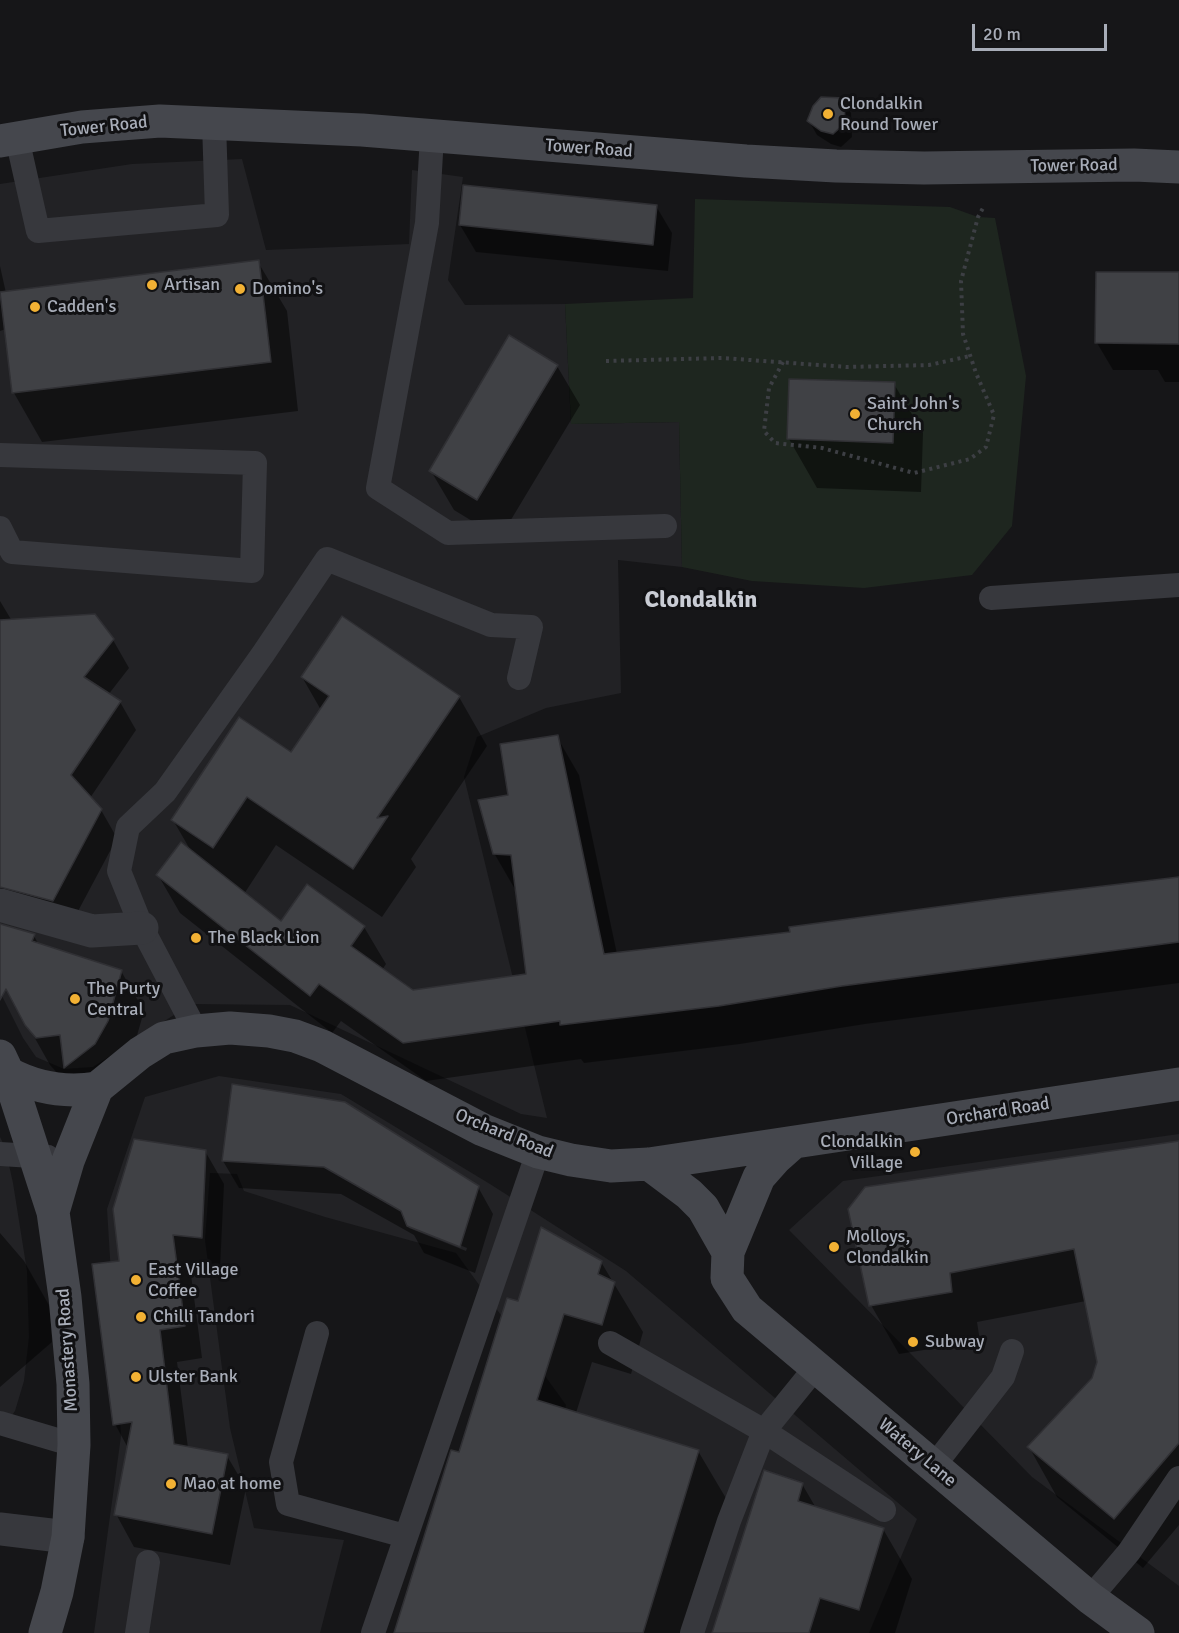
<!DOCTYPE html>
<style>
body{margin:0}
#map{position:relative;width:1179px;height:1633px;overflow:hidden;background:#161618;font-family:Signika,sans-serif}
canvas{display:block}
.scale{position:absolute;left:972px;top:24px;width:135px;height:27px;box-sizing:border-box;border:3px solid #a8adb8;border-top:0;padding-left:8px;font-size:18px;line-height:21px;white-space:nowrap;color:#a8adb8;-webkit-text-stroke:4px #111113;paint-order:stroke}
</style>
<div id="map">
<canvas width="1179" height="1633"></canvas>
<div class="scale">20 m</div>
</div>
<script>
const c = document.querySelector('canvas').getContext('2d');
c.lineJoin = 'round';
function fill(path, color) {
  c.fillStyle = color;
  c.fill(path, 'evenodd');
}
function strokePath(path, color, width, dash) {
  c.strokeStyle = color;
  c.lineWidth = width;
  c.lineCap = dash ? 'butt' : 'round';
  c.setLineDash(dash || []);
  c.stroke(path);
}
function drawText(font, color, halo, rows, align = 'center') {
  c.font = font + ' Signika,sans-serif';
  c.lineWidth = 6;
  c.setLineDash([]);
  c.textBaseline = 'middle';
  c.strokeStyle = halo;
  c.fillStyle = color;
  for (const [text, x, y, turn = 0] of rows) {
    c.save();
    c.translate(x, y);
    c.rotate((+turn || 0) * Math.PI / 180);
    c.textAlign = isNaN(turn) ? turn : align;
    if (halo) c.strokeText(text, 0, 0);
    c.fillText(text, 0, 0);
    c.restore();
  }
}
fill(new Path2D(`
 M242,159l24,91 143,-6 3,-74 51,7 -15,103 17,25 100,-1 6,120 108,-2 3,145 -64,-7 3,133 -75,15 -69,29 -13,40 83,341 -26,-4 -231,-109 -99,-1 -98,63 -29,2 -28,-12 -13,-19 -23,-46v-808l132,-20z
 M219,1076l122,18 149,90 136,87 291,248 -48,114h-374l71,-228 -110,-152 -131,-36 -81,-26 -7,-17 -27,-1 -5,67 25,188 24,100 90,12 -24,93h-226l27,-197 -14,-227 38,-112z
 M1179,1134v452l-147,-109 -243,-247 54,-49z
 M0,1137l5,10 8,36 14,88 2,66 -5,44 -9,30 -15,21z`), '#222225');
fill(new Path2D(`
 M695,199l255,8 28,10 17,1 31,158 -14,150 -40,49 -108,13 -112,-7 -70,-14 -3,-145 -108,2 -6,-120 128,-6z`), '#1e261f');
fill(new Path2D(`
 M843,100l8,13 1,24 -11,10 -10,-3 -14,-9 -8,-14z
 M656,206l16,27 -4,38 -192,-19 -16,-27z
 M258,262l29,49 11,100 -256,31 -28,-49 -8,-64 -6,2v-65l6,27z
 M1179,274v108h-14l-7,-12h-45l-16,-27z
 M557,366l23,39 -80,133 -46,-28 -23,-39z
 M791,381l103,3 29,49 -2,59 -104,-4 -28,-49z
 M0,601l12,20 101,19 16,28 -21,27 12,7 16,28 -46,68 11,12 16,28 -48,90 -69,-15z
 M302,677l157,20 28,49 -76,113 5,8 -34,50 -106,-72 -32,49 37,29 83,4 22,37 -4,6 31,21 114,-16 -11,-84 -22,-38 16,-57 47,-59 22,38 38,179 174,-21 388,-55v105l-314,41 -125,20 -156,19 -3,-4 -155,22 -85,-60 -9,12 -152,-120 -22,-38 33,-24 -18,-31 118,-66 30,-44z
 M0,926l34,10 5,9 82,26 23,40 -14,49 -13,23 -57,-7 -10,-11 -50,-89z
 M233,1086l245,101 15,27 -18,59 -51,-20 -10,-18 -73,-41 -102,-6 -16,-27zM409,1225l58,23 -1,3 -57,-23z
 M1179,1143v382l-36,43 -86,-71 -28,-50 64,-68 5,-17 -12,-61 -109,21 3,19 -81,13 -28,-49z
 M205,1151l19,33 -4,85 -30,-2 12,91 -25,4 11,86 39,8 19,32 -16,77 -96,-18 -18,-33 12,-66 -13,-24 6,-162z
 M0,1233l24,28 26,46 2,35 -52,45z
 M601,1262l42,70 -12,42 -39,-12 -16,51 122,38 29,49 -41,133h-290l64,-179 59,-151z
 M802,1484l14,24 67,21 29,50 -17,54h-181z`), '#0007');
const building = new Path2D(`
 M821,97l23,1 1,25 -12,11 -12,-3 -14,-10 6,-15z
 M463,185l194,20 -4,40 -194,-20z
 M259,260l12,102 -259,31 -12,-101z
 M1096,272h83v72l-84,-1z
 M509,335l49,30 -81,135 -48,-29z
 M789,379l106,3 -2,61 -106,-4z
 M95,614l19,25 -30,38 37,24 -50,74 31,34 -49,92 -53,-14v-267z
 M342,616l118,80 -83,122 11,-2 -35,53 -106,-72 -34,51 -42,-28 68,-103 52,35 38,-56 -28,-19z
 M558,735l46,219 186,-22 -1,-5 214,-29 176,-21v65l-337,44 -123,20 -159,19v-4l-157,22 -84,-59 -9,12 -154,-121 25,-33 100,79 26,-37 58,42 -14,20 62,44 113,-16 -15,-119 -18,-1 -15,-54 30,-5 -8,-51z
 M0,924l35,10 -3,7 90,29 -14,51 -13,23 -31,24 -4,-33 -24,3 -11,-13 -19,-36 -6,11z
 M232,1084l113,18 134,84 -19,61 -53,-21 -6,-15 -77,-44 -102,-6z
 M134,1139l72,11 -4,88 -29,-3 12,91 -25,4 14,114 54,10 -16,80 -98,-19 18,-93 -19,3 -21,-161 27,-3 -6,-52z
 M1179,1141v302l-65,76 -87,-72 65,-69 5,-16 -23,-113 -124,24 2,19 -83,14 -21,-97 17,-22z
 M541,1227l61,34 -4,13 17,8 -13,43 -38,-11 -27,86 162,50 -56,183h-249l57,-183 8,2 48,-154 11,3z
 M764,1470l39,13 -5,18 86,27 -25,82 -39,-12 -11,35h-97z`);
fill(building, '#404145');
strokePath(building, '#303034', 1.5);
strokePath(new Path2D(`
 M606,361l116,-3 125,9 82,-2 41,-9
 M783,362l-14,26 -5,43 11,12 47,5 92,25 56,-14 16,-12 8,-32 -18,-42 -13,-39 -2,-53 17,-64 5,-9`), '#3d3f44', 4, [3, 4.5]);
strokePath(new Path2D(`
 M432,136l-5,87 -49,265 70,45 217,-7
 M17,138l21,93 179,-16 -3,-92
 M0,455l255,8 -3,108 -240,-19 -12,-24
 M991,598l188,-13
 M196,1031l-54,-103 -23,-57 9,-44 37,-35 98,-138 64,-95 164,66 40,2 -12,51
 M0,1154l48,3
 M317,1333l-36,129 7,42 117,32
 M610,1343l154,88 120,79
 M0,1423l74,22
 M933,1467l70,-90 9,-26
 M1090,1598l39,-46 50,-74
 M137,1633l11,-71
 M373,1633l165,-481
 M692,1633l37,-112 35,-90 52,-64`), '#37383d', 24);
strokePath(new Path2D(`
 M0,905l92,26 50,-3
 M0,1529l68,8`), '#37383d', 33);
strokePath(new Path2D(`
 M0,141l82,-14 78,-6 202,9 384,31 90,5 88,2 210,-3 45,2
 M0,1056l8,17 45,139 12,85 8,87 1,61 -6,92 -11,55 -12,41
 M8,1073c28,15 58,20 89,15
 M793,1143l-18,16 -16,18 -31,75 -1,26 20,31 343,289 48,35
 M649,1164l40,30 14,14 25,44
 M53,1212l15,-51 29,-73 43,-35 24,-15 32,-7 34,-3 39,3 26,5 27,10 161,84 55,22 33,8 40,6 38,-2 530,-80`), '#45474d', 33);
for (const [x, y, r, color] of [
 [828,114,6,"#f2b134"],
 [152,285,6,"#f2b134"],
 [240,289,6,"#f2b134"],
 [35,307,6,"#f2b134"],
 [855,414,6,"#f2b134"],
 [196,938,6,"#f2b134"],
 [75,999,6,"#f2b134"],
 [915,1152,6,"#f2b134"],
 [834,1247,6,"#f2b134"],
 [136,1280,6,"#f2b134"],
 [141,1317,6,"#f2b134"],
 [913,1342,6,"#f2b134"],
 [136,1377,6,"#f2b134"],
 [171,1484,6,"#f2b134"]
]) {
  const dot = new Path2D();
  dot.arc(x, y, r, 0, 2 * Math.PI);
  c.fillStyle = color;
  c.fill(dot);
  strokePath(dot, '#111113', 2);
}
drawText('18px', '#a8adb8', '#111113', [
 ["Clondalkin",840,104],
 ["Round Tower",840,125],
 ["Artisan",164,285],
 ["Domino's",252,289],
 ["Cadden's",47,307],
 ["Saint John's",867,404],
 ["Church",867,425],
 ["The Black Lion",208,938],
 ["The Purty",87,989],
 ["Central",87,1010],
 ["Clondalkin",903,1142,"right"],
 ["Village",903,1163,"right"],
 ["Molloys,",846,1237],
 ["Clondalkin",846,1258],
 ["East Village",148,1270],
 ["Coffee",148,1291],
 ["Chilli Tandori",153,1317],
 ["Subway",925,1342],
 ["Ulster Bank",148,1377],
 ["Mao at home",183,1484]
], 'left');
drawText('18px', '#a8adb8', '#111113', [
 ["Tower Road",104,127,-6],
 ["Tower Road",589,149,4],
 ["Tower Road",1074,166,-1],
 ["Orchard Road",998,1112,-9],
 ["Orchard Road",504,1134,22],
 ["Monastery Road",68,1350,-94],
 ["Watery Lane",917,1453,40]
]);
drawText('bold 24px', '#c9ccd4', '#111113', [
 ["Clondalkin",701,601]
]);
</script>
